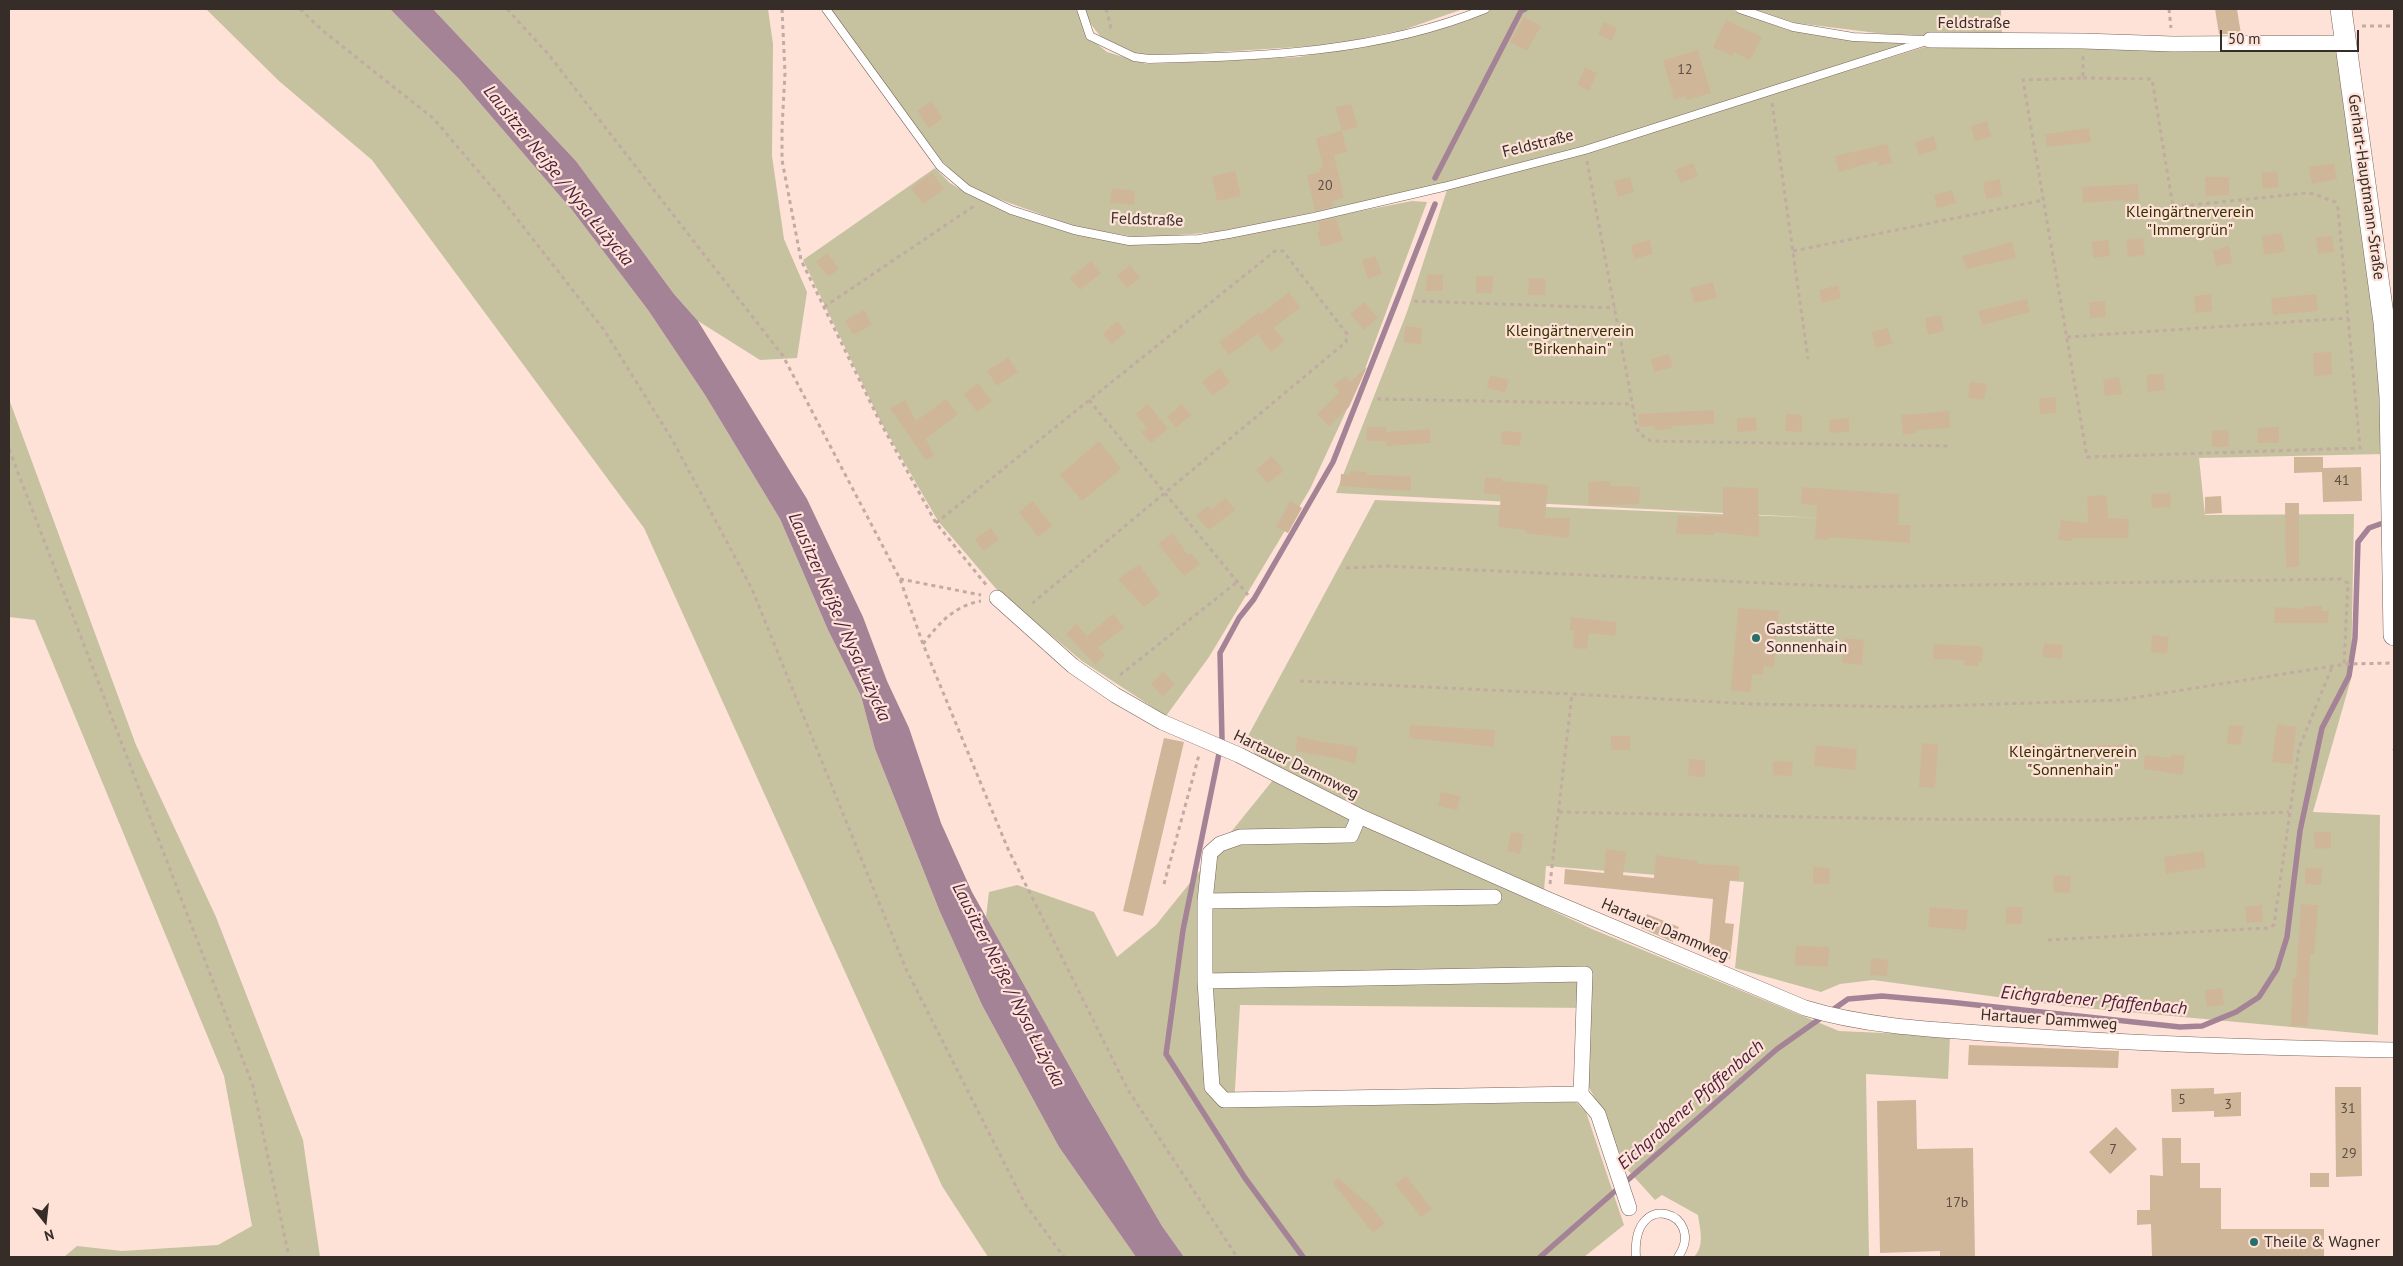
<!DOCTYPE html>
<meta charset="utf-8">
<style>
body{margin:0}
#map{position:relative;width:2403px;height:1266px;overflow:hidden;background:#fee2d7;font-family:"PT Sans",sans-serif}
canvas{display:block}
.frame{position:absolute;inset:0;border:10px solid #362c28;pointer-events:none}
.north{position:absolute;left:20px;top:1196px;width:50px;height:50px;-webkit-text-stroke:4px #fee2d7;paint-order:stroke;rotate:164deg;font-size:14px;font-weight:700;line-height:20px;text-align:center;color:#362c28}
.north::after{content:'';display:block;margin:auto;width:18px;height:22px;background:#362c28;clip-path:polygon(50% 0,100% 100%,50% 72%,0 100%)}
.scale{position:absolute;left:2220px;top:30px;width:139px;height:22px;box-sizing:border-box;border:2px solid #362c28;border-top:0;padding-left:6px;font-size:15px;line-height:18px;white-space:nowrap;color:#362c28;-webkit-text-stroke:4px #fee2d7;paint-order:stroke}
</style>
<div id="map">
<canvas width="2403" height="1266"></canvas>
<div class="frame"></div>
<div class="north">N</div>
<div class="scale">50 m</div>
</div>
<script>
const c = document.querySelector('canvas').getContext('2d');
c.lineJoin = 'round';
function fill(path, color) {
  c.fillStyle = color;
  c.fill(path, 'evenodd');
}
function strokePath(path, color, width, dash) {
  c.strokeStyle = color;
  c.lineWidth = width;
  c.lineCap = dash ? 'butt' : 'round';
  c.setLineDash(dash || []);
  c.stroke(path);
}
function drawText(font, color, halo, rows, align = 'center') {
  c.font = font + ' "PT Sans",sans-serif';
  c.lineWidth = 4.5;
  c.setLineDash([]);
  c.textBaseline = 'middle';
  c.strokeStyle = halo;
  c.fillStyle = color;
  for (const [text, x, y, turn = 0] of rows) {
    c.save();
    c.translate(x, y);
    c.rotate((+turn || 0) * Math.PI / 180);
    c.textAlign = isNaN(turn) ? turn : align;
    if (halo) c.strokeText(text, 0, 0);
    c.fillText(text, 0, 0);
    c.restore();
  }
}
fill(new Path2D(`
 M206,9h184l70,71 112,130 76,100 57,85 75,124 48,111 33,66 14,53 65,163 42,93 77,142 77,110h-148l-46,-71 -298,-658 -272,-368 -93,-79z
 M433,9h335l5,35 -1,112 12,83 23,53 -10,66 -37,2 -62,-39 -24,-27 -98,-133z
 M829,9h250l8,27 20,16 40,12 152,-7 106,-21 87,-27h239l56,21 123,14 -331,105 -144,37 -206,45 -88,7 -65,-11 -105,-38 -29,-28z
 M1084,9h379l-60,21 -73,15 -160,10 -37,-1 -33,-18 -13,-17z
 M1754,9h247l1,29 -117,-4 -89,-11z
 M1931,45l410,6 38,270 6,133 -186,4 6,57 149,-1 -3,165 -38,133 67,3 -2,220 -315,-29 -190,-26 -33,4 -19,8 -86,-24 9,-86 -198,-16 -2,25 -184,-83 -105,-53 -7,-19 127,-236 446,18 -485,-25 71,-181 40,-122 156,-41 105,-35z
 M935,168l15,15 18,11 74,30 35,11 61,9 94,-8 180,-35 15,1 -65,175 -52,112 -101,168 -43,59 -84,-55 -84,-70 -60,-70 -57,-99 -78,-162z
 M9,399l127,346 80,172 87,223 17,117h-256l13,-11 45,5 96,-6 34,-19 -28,-150 -189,-456 -26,-3z
 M1273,780l319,149 247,102 111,5 -2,43 -82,-5 3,183h-175c11,-11 6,-28 4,-42l-36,-20 -7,5 -30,-33 -22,-55 -15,-26 3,-78 -351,-3 -6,101 342,-4 10,10 38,113 -40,32h-400l-22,-31 -78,-134 -98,-175 3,-25 28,-7 77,27 23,45 39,-32z`), '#c6c2a0');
fill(new Path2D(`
 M390,9h43l143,152 98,133 24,27 109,178 56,118 24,64 22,47 32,95 31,69 112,200 78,134 22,31h-48l-77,-110 -77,-142 -42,-93 -65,-163 -14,-53 -33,-66 -48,-111 -75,-124 -57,-85 -76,-100 -112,-130z`), '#a58396');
strokePath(new Path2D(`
 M1435,178l86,-167 4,-2
 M1303,1257l-58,-79 -79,-124 17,-124 39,-191 -2,-86 19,-35 15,-19 79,-137 102,-258
 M1540,1257l237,-208 71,-50 34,-3 67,6 231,25 22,-1 34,-14 23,-15 18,-28 10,-32 13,-106 22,-103 27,-52 6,-38 3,-96 11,-14 14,-5`), '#a58396', 5.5);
fill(new Path2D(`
 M2215,9h22l4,25h-22z
 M1524,17l17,9 -14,25 -17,-9z
 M1726,20l36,17 -12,23 -16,-8 -2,4 -19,-9z
 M1604,22l13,6 -5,13 -14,-7z
 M1698,50l13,43 -24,7 -1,-4 -12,3 -11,-39z
 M1585,67l12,6 -8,18 -12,-6z
 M931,101l12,17 -14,10 -12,-17z
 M1351,104l7,23 -16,4 -7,-24z
 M1987,121l4,16 -16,4 -4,-15z
 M2089,128l2,14 -44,5 -2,-13z
 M1342,131l5,21 -13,3 10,43 -12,3 1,6 -18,4 -8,-36 13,-3 -1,-4 4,-1 -7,-29z
 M1934,136l3,14 -18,5 -4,-13z
 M1887,144l5,19 -14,3 -1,-5 -38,11 -4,-16z
 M1693,163l5,13 -17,7 -6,-13z
 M2334,163l3,16 -25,5 -3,-17z
 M1235,171l6,25 -24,5 -5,-25z
 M2277,171l2,16 -16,2 -2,-16z
 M932,173l12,16 -21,15 -12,-16z
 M1630,177l4,15 -16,5 -4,-16z
 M2205,177h24v18l-23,1z
 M2000,179l2,17 -16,3 -3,-17z
 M2138,184l1,17 -16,1v-2l-40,3 -1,-16z
 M1112,188l23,3 -1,14 -24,-2z
 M1952,190l4,13 -19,5 -3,-13z
 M1336,218l7,23 -22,6 -4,-15 3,-1 -2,-9z
 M2282,233l3,19 -21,3 -2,-19z
 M2332,236l2,16 -16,2 -2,-17z
 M2143,238l2,17 -17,2 -2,-17z
 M1650,240l3,14 -19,5 -3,-14z
 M2108,240l2,16 -16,2 -3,-16z
 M2012,242l4,16 -50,11 -4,-13z
 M2229,246l3,17 -16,3 -3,-16z
 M827,253l12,15 -10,9 -13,-15z
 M1375,256l7,18 -14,5 -6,-19z
 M1091,261l10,12 -21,17 -10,-12z
 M1130,265l10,13 -13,10 -10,-13z
 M1427,274l16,1v16h-17z
 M1476,276h17l-1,17h-16z
 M1529,278l17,1 -1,16h-17z
 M1713,282l4,16 -23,5 -4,-15z
 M1838,285l3,13 -19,5 -3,-13z
 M1289,292l11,15 -26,21 10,13 -13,11 -14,-18 -28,21 -10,-13 40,-30 1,3z
 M2211,294l1,17 -16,2 -2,-17z
 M2316,294l2,17 -45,4 -2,-17z
 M2027,299l3,13 -48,13 -4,-14z
 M2105,301l1,16 -16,1 -1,-16z
 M1364,302l14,16 -14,12 -14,-16z
 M864,310l8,15 -19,10 -8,-15z
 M1941,315l3,16 -16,4 -3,-17z
 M1117,321l9,11 -14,12 -9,-10z
 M1405,326l17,2 -1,16 -17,-1z
 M1888,328l4,16 -16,4 -4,-16z
 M2331,352l1,23 -18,1 -1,-23z
 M1669,354l4,13 -19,5 -3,-13z
 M1008,357l10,15 -21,14 -10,-15z
 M1367,367l-18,40 -20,19 -12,-12 23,-22 -6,-7 12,-9 4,6z
 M1220,368l10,14 -17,14 -11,-14z
 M2163,374l2,16 -17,2 -2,-17z
 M1490,375l19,5 -4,13 -18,-5z
 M2119,377l3,17 -17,2 -2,-16z
 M1970,382l17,2 -3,16 -16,-2z
 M978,383l14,18 -15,11 -13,-18z
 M2056,397v16l-16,1 -1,-16z
 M946,399l12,15 -32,25 8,16 -8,5 -36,-52 15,-8 11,21z
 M1148,404l20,25 -17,14 -10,-11 6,-4 -11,-14z
 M1182,404l9,11 -15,13 -9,-11z
 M1714,410v14l-42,2v3l-17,1v-4l-16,1 -1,-13z
 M1949,411l1,17 -34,2v3l-13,2 -2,-20z
 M1786,414l16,1v17l-17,-1z
 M1756,417l1,14 -20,1v-14z
 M1849,418v14l-19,1 -1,-13z
 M1367,427h19v5l44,-3 1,14 -45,3v-9v4h-20z
 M2279,427v16h-21v-15z
 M2228,430l1,17h-17v-16z
 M1502,431l20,1 -2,14 -19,-2z
 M1099,441l22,28 -39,32 -22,-26z
 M1272,456l12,15 -17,12 -11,-13z
 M2294,457h29v11l38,-1 1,34 -39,1 -1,-30 -28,1z
 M1350,471l17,1v3l44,1v15l-71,-5 1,-12 9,1z
 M1485,477l17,1v3l46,4 -3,33h25l-1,20 -44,-5v-3l-27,-3 3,-32 -17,-2z
 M1610,481v5l30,1 -1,17 -50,2 -1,-24z
 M1723,487l35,1 1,49 -45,-5v3l-38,-1 2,-19 23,2v-2l22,1z
 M1802,487l97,7 -1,31h12v18l-81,-6 -1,3 -13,-1 2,-34 -16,-1z
 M2170,493l1,14 -19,1 -1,-14z
 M2106,495l2,23 21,1 -1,19h-55l-1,3 -14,-1 3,-20 27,3 -1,-27z
 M2221,496l1,17 -17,1v-17z
 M1226,498l9,12 -27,20 -12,-15 12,-9 3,4z
 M1033,501l19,25 -14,11 -19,-25z
 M1290,501l12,7 -14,25 -12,-6z
 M2285,503h14v64h-13z
 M991,528l8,12 -16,11 -8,-12z
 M1172,533l16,22 3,-2 9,11 -16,12 -26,-32z
 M1139,564l21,30 -16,13 -26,-28z
 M2305,606h17v5h7l-1,12h-54l1,-16 30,2z
 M1738,608l41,3 -5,56 -10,-1 -1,9 -11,-1 -1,18 -20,-1z
 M1113,614l11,13 -26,21 7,7 -10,9 -29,-30 10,-10 11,12z
 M1571,617l46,5 -2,14 -26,-3 -2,16 -14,-1 1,-17h-4z
 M2152,635l17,2 -2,17 -16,-2z
 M1844,638l20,2 -2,25 -20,-2z
 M2044,643l19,2 -1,14 -20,-2z
 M1934,644l45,2 4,2 -1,14 -3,-1 -1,5 -14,-1 1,-5 -32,-1z
 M1163,672l12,12 -12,12 -12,-12z
 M2277,724l19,3 -4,37 -20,-2z
 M1410,725l85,5 -1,17 -85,-9z
 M2229,725l14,1 -2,19 -14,-1z
 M1297,736l20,5 41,6 -3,17 -16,-5 -43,-8z
 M1611,736h19v14h-19z
 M1164,738l20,4 -41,174 -20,-5z
 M2027,742l17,2 -2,16 -17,-1z
 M1922,743l16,2 -3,43 -16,-1z
 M2132,744l1,14 -44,1v-13z
 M1816,745l41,4 -2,21 -41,-4z
 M2172,754l13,2 -2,19 -40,-6 2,-14 26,3z
 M1689,759l16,1v17l-17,-1z
 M1773,761l20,1 -1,14 -19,-1z
 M1441,792l19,4 -3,14 -19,-4z
 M1511,832l13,2 -4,20 -13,-3z
 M2314,832h17v16l-16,1z
 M1606,849l20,3 -3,23 31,3 2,-23 42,6 -1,3 42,2v14h-9l-5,43 9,1 -4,35 -22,-3 5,-57 -149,-15 1,-15 39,4z
 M2204,851l1,17 -39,6 -2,-17z
 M1813,867l17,1 -1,16h-16z
 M2305,868h17l-1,17 -16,-1z
 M2054,875l17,1 -1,17 -17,-1z
 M2301,904l17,1 -4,49h-4l-2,72h-17l2,-48h3z
 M2262,905l1,17 -16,1 -2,-16z
 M1930,907l38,3 -2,20 -38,-3z
 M2006,907h16v17h-16z
 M1647,914l32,13 -6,15 -32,-14z
 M1796,946l33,1 -1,20 -33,-2z
 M1871,958l17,2 -1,16 -17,-1z
 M2222,988l2,17 -17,2 -2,-17z
 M1969,1045l150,6 -1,17 -150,-3z
 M2335,1087h26l1,89 -26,1z
 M2214,1088v6l27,-2v24l-27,1v-6l-42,1 -1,-23z
 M1916,1100l1,49 56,-1 2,109h-35v-6l-60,2 -3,-152z
 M2116,1127l21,22 -27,25 -21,-22z
 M2162,1138h19v25h19v25h21v41h103v28h-172l-1,-33 -14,1v-15h13v-35l13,1z
 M2310,1173h19v14h-19z
 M1406,1176l26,33 -11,8 -26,-33z
 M1338,1178l34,29 13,16 -12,10 -40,-50z`), '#cfb699');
const lane = new Path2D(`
 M826,9l114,157 27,23 44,21 63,20 55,11 70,-2 30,-5 85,-17 129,-30 142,-37 345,-110
 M1081,9l9,27 44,21 15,2c112,-2 231,-7 336,-50
 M1740,9l53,18 60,10 70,3
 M1636,1257c-5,-71 72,-43 42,0`);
const street = new Path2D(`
 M1930,40l153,1 90,3 173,-1
 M997,598l76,68 42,29 47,27 77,33 120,61 188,83 258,109c66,20 137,22 206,27 128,9 255,13 383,15
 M1359,816l-8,19 -111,2 -20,7 -10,9 -5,48v80l7,106 12,13 357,-6 17,20 31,94
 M1205,901l289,-4
 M1205,981l380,-7 -4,120`);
const secondary = new Path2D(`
 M2341,9l43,313 6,75 4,238`);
strokePath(lane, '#7a6359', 9);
strokePath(street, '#7a6359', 16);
strokePath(secondary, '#7a6359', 22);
strokePath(new Path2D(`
 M300,9l22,21 112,89 66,78 104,133 69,111 79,148 154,380 119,235 39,53
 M507,9l42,46 234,301 117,223 23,65 85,205 120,241 109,167
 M782,9l3,64 -3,55v32l19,100 78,160 57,103 51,63
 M1106,9l6,23
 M2169,9l2,19
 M2362,26h32
 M2083,78l69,1 21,128 133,-14 8,1 21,8 3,7 22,239 -273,9 -64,-377 60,-2v-22
 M1772,103l36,256
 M1587,161l50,268 3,5 11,7 300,5
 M1793,251l251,-51
 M1414,301l201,7
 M824,307l150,-101
 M2067,337l281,-19
 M1377,399l256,5
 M1089,400l159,195
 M9,449l244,637 36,171
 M936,523l339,-272h8l64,83 -1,8 -317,264
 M1346,568l39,-2 469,21 487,-8 7,4 -4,81
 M900,579l81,16
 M923,644c16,-21 31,-38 58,-43
 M1120,675l117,-93
 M1300,681l272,13
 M2394,749v1
 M1559,812l348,7 194,1 188,-8
 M1164,884l35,-129
 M1550,884l22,-190 180,10 157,3 211,-7 226,-36 48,-1
 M2048,940l219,-12 7,-3 25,-177 33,-81`), '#c1aba2', 3, [4, 4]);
strokePath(lane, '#fff', 8);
strokePath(street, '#fff', 15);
strokePath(secondary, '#fff', 21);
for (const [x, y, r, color] of [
 [1756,638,5,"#26706b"],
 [2254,1242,5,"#26706b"]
]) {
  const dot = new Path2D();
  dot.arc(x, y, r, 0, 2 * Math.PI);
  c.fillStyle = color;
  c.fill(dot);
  strokePath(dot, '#fee2d7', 2);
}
drawText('14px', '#5c4e44', null, [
 ["12",1685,70],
 ["20",1325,186],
 ["41",2342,481],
 ["5",2182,1100],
 ["3",2228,1105],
 ["31",2348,1109],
 ["7",2113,1150],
 ["29",2349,1154],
 ["17b",1957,1203]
]);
drawText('16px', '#362c28', '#fee2d7', [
 ["Feldstraße",1974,23],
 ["Feldstraße",1538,144,-14],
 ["Gerhart-Hauptmann-Straße",2366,187,82],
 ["Feldstraße",1147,220,2],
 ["Hartauer Dammweg",1296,765,26],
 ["Hartauer Dammweg",1665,930,23],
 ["Hartauer Dammweg",2049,1020,4]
]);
drawText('16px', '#362f00', '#fee2d7', [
 ["Kleingärtnerverein",2190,212],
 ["\"Immergrün\"",2190,230],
 ["Kleingärtnerverein",1570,331],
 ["\"Birkenhain\"",1570,349],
 ["Kleingärtnerverein",2073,752],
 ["\"Sonnenhain\"",2073,770]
]);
drawText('16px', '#362c28', '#fee2d7', [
 ["Gaststätte",1766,629],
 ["Sonnenhain",1766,647],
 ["Theile & Wagner",2264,1242]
], 'left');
drawText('italic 18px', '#4b1e3a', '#fee2d7', [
 ["Lausitzer Neiße / Nysa Łużycka",558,176,51],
 ["Lausitzer Neiße / Nysa Łużycka",839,617,66],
 ["Lausitzer Neiße / Nysa Łużycka",1008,985,63],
 ["Eichgrabener Pfaffenbach",2094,1001,5],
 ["Eichgrabener Pfaffenbach",1691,1105,-41]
]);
</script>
